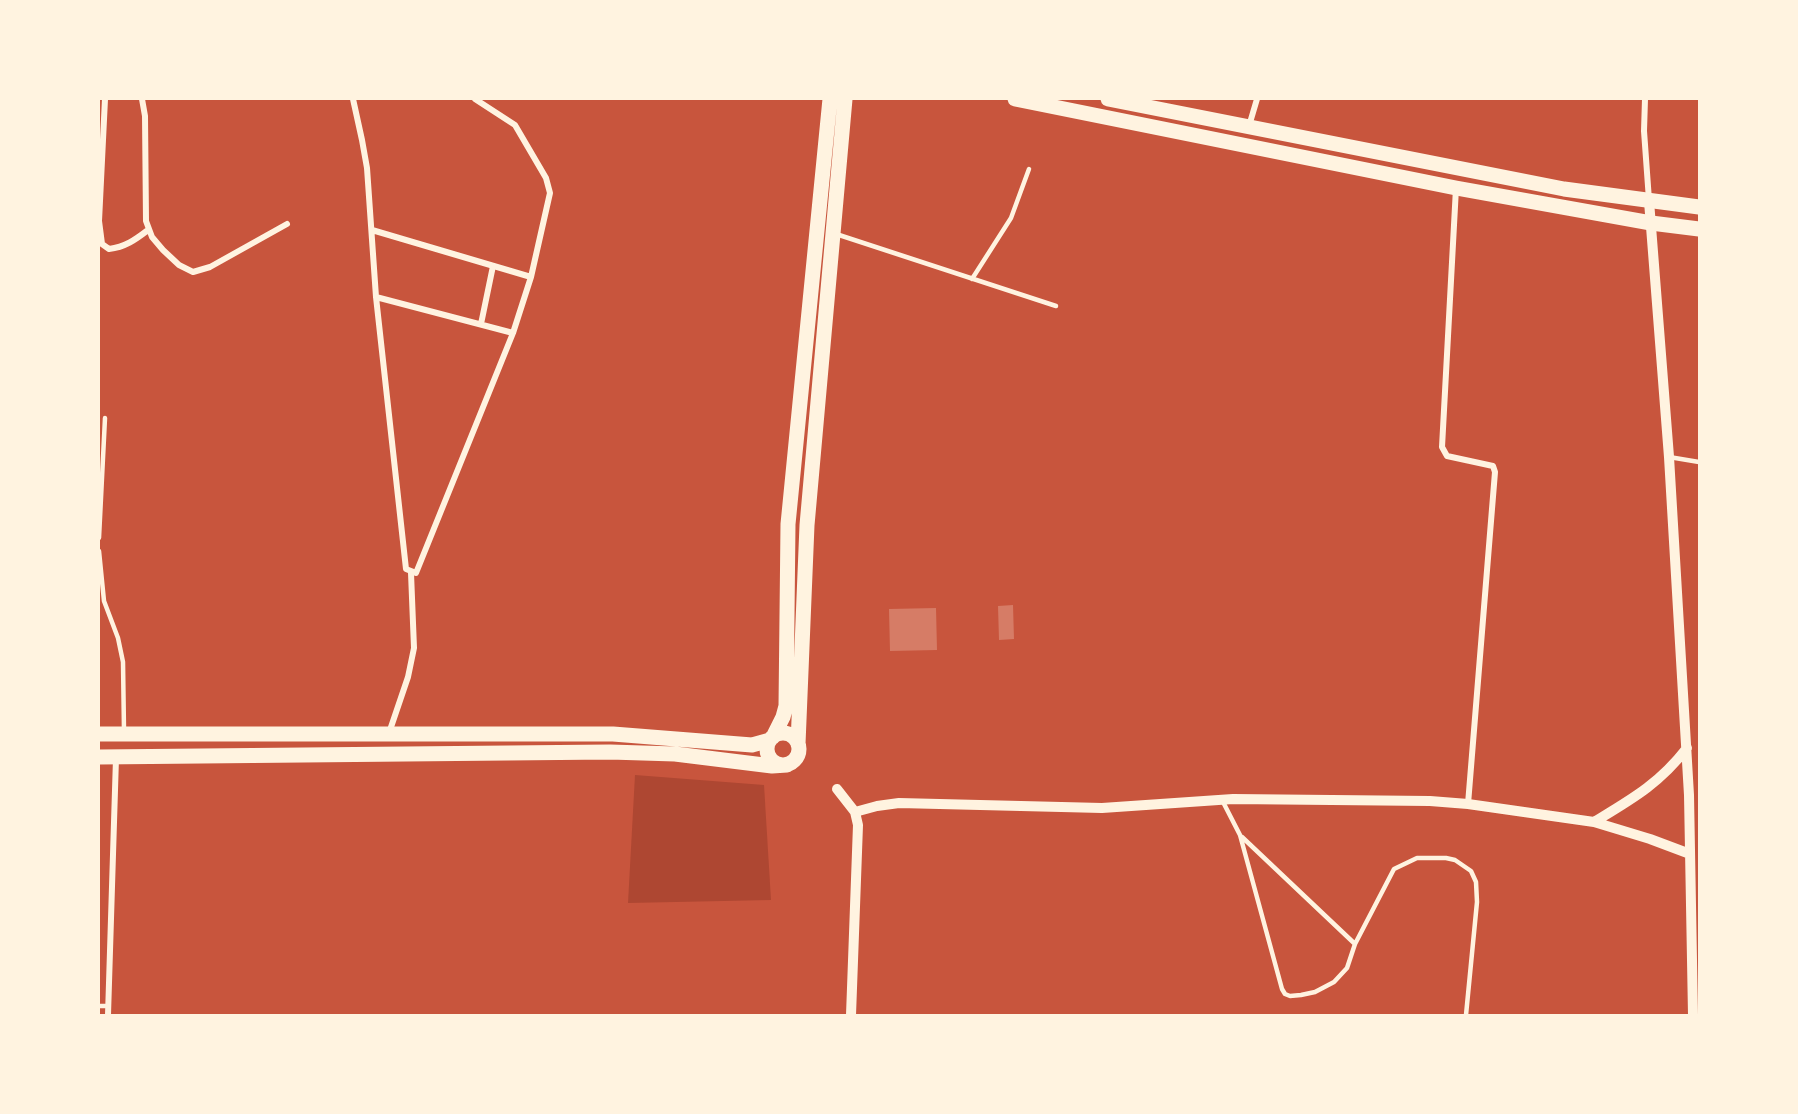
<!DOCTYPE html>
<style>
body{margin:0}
#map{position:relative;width:1798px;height:1114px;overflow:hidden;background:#c8553d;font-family:Arial,sans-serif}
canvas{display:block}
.frame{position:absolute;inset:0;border:100px solid #fff3e0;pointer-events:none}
</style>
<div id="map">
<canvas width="1798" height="1114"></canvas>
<div class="frame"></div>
</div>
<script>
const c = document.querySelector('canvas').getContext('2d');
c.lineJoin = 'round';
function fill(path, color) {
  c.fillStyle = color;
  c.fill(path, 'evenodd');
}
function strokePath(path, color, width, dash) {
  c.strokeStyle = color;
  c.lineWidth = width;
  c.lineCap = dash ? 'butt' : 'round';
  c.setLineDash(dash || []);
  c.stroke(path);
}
fill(new Path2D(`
 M635,775l129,10 7,115 -143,3z`), '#ae4732');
fill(new Path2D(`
 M1013,605l1,34 -15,1 -1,-34z
 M936,608l1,42 -47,1 -1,-42z`), '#d67c66');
strokePath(new Path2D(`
 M836,234l220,72
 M972,279l39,-61 18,-49
 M1669,457l30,5
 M99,538l6,-120
 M99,551l5,50 14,37 5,24 1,69
 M1222,800l18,35 42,154 3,5 5,2 11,-1 14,-3 19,-10 13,-14 8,-24 39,-75 23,-11h29l9,2 16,11 5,11 1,20 -11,113
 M1242,837l113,107
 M99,1006h9`), '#fff3e0', 4.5);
strokePath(new Path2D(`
 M105,99l-6,122 3,23 7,5c16,-2 26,-9 39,-19
 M142,99l3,17 1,105 6,16 11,13 16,15 14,7 17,-5 77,-43
 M353,99l9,41 5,28 9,129 30,272 10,4 97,-240 18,-56 19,-84 -4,-15 -31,-53 -40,-26
 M1645,99l-1,32 5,69
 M1249,126l8,-27
 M1456,188l-14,259 5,9 46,10 2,6 -27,332
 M372,230l159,47
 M376,297l137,36
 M481,324l12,-58
 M389,733l19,-56 6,-29 -3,-75
 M108,1015l8,-257`), '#fff3e0', 6);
strokePath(new Path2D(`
 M1649,201l20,256 20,338 4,220
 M837,789l18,23 3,13 -7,190
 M855,812l22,-6 22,-3 203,5 131,-9 197,2 38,3 126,18 56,17 40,15
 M1594,822c38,-23 65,-38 93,-74`), '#fff3e0', 10);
strokePath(new Path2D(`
 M1015,99l441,89 195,35 48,6
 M1108,99l456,90 135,18
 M767 749a16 16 0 1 1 32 0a16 16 0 1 1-32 0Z
 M99,734h514l139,11 18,-5
 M773,737l10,-20 3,-11 2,-182 42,-425
 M798,744l9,-219 38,-426
 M99,757l511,-5 65,2 97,12 15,-1`), '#fff3e0', 15);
</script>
